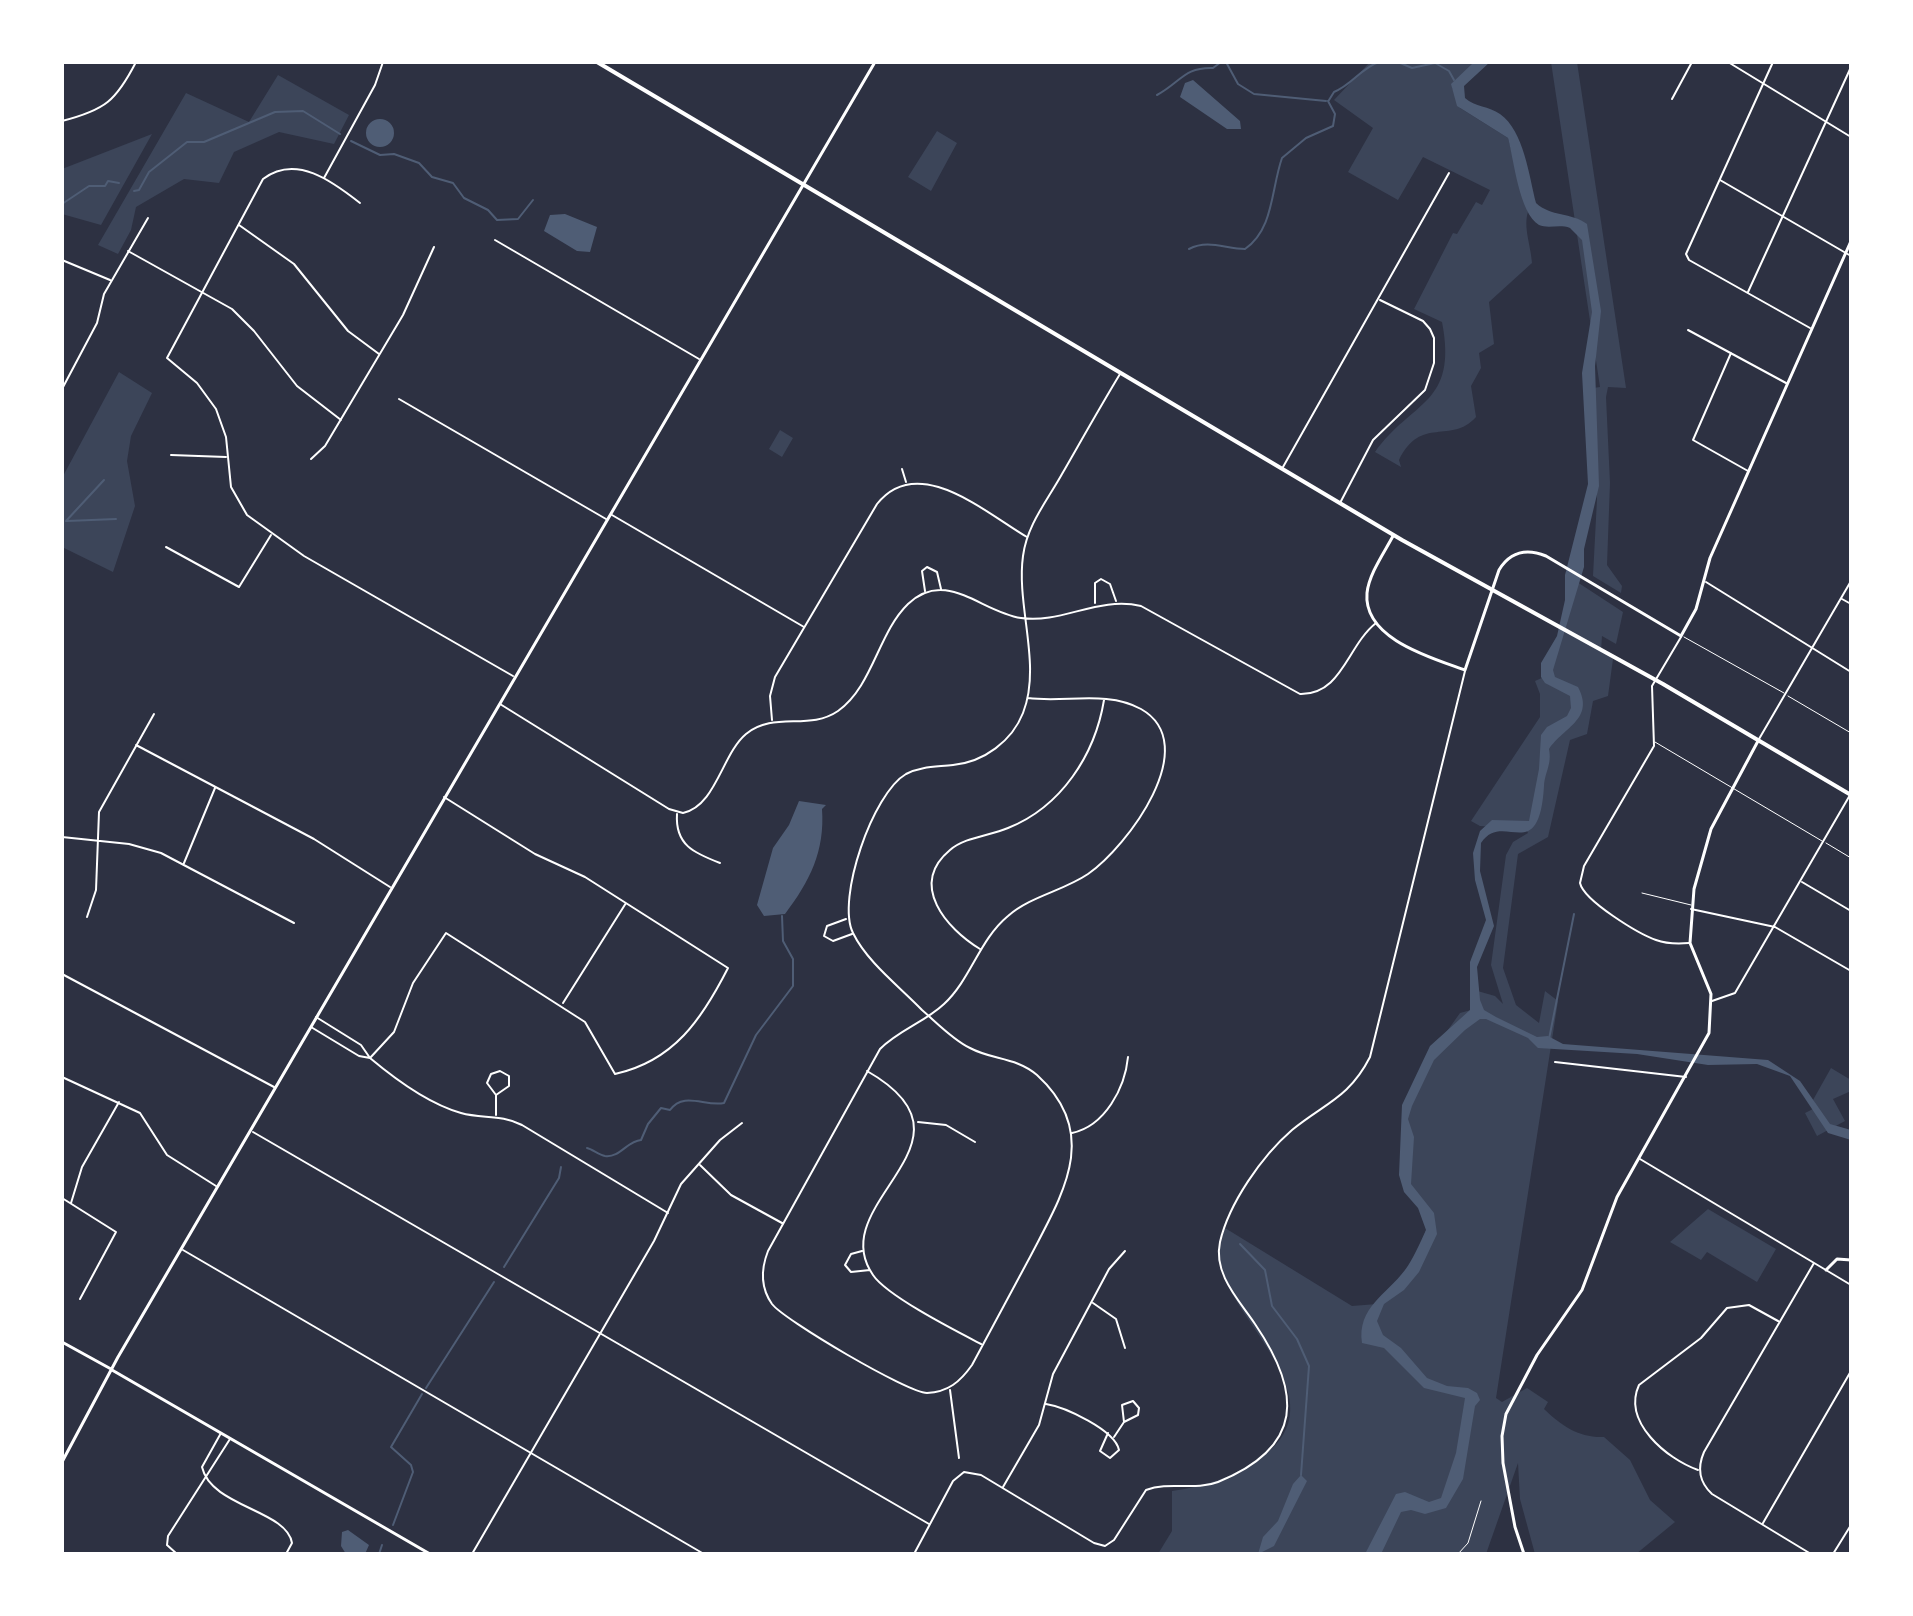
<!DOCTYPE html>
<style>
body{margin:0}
#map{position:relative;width:1913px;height:1616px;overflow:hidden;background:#2d3142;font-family:Raleway,sans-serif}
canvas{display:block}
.frame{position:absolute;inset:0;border:64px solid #fff;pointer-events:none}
</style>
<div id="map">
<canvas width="1913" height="1616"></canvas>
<div class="frame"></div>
</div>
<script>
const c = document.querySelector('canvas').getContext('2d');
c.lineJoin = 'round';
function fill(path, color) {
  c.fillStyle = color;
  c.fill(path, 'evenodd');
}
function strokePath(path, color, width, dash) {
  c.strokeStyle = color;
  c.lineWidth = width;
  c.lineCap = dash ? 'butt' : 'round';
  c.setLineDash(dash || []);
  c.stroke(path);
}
fill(new Path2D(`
 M1370,62h104l-22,25 8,21 48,30 20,74c-5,15 3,34 4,51l-43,39 5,42 -15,9 2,15 -10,18 5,31c-25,28 -55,-2 -77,43l2,7 -26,-15c37,-52 83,-47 67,-130l-28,-13 39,-76 4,1 19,-32 6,3 8,-15 -67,-33 -25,43 -50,-28 25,-44 -39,-28z
 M1551,62h26l49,326 -18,-1 -2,10 4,86 -3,82 15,21 -1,7 -28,-17 4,-77 -4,-111 7,-1z
 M278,75l71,40 -15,29 -55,-12 -45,20 -15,31 -35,-4 -48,28 -5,23 -13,24 -20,-9 88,-152 63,29z
 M937,131l20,12 -26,48 -23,-14z
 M152,134l-51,91 -39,-11v-45z
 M119,372l33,21 -21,43 -4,25 8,45 -22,66 -51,-25v-69z
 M780,430l13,8 -11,19 -13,-8z
 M1571,578l52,34 -7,32 -14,-8 -1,15 12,8 -5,37 -15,5 -6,33 -17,6 -22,97 -30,17 -15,114 13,37 23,18 6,-32 13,10 -62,397 6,4 25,-14 21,14 -4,7c18,17 35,29 60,28l26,23 20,40 25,22 -39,32h-101l-15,-55 -2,-36 -32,91h-328l14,-23v-40c34,-5 62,-14 90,-34 79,-57 -31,-136 -42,-193 -2,-13 1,-24 5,-36l127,78 25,-2 39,-45 11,-32 -11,-26 -9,-10 -2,-72 40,-85 15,-21 11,-3 3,-20 21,6 8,8 -12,-39 15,-110 7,-13 15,-9 -2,-4 -46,-3 -9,-5 69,-104v-23l-5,-13 9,-4 8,-9z
 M1831,1068l20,12v11l-18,8 12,22 -28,15 -12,-23 12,-6 -4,-7z
 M1708,1209l68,40 -19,33 -50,-30 -6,8 -31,-18z`), '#3c4559');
fill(new Path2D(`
 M1474,62h16l-26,24 1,12c10,9 24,8 35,16 24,17 29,62 36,89 15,14 35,9 51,21l14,87 -6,55 4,120 -15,63v18l-31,103 2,7 23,10c17,32 -14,40 -29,62 3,16 -4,22 -5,37 -5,82 -41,23 -63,57l-1,28 14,55 -17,41 3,33 4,10 12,7 41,20 11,-1 15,8 205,16 32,21 30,43 21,6v10l-23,-7 -38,-57 -33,-12 -49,1 -71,-11 -99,-6 -10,-10 -42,-19h-6l-15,11 -31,30 -22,46 -4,13 6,18 -3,47 23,29 3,21 -18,38 -15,18 -20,14 -7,17 6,14 18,13 26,30 20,8 21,2 9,5 3,7 -5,6 -12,73 -17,29 -21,6 -14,-4 -10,2 -20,42h-16l31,-60 9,-2 24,10 12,-4 15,-45 9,-55 -41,-10 -40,-40 -22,-5c-5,-35 24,-48 43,-73 8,-11 15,-27 21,-40l-8,-22 -14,-16 -5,-17 3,-70 28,-59 40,-36v-48l16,-42 -11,-40 -2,-27 7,-22 12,-11 37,1 10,-52 2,-34 6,-8 20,-11 4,-8 -1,-12 -25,-13 -4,-6v-14l16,-27 8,-36v-25l23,-91 -6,-111 10,-61 -10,-72 -12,-12c-10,-4 -22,1 -31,-3 -20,-12 -25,-65 -31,-87l-51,-32 -6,-22z
 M1193,80l47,41 1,8h-14l-47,-32 5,-14z
 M366 133a14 14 0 1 1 28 0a14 14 0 1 1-28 0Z
 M565,214l32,13 -7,25 -13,-1 -33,-20 6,-16z
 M799,801l27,4 -4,4c3,42 -12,72 -37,105l-21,2 -7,-11 16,-57 16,-23z
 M1301,1475l6,6 -33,65 -16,8 5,-17 15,-16 15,-37z
 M348,1530l21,15 -4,9h-19l-5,-8 1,-14z`), '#4f5d75');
strokePath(new Path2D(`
 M1226,62l12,22 16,10 72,7
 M1398,62l14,6 23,-5 14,8 5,9
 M1157,95c24,-13 27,-28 56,-27l8,-6
 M1329,100l5,-8c18,-7 27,-24 45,-30
 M351,141l29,14 14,-1 25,9 13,14 21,6 11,15 24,12 9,10 21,-1 15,-19
 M134,191l5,-1 10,-18 38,-30h17l71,-30 28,-1 37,23
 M62,204l27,-18h16l3,-5 11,2
 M1189,249c19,-10 37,0 56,0 29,-20 26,-60 37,-91l24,-20 27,-12 2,-12 -7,-13
 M66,521l38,-41
 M67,521l49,-2
 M1549,1039l25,-125
 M587,1148c5,1 12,7 18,8 15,2 22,-15 36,-16l7,-16 13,-16 9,2c14,-19 35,-3 54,-7l32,-68 37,-49v-27l-10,-18 -1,-25
 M1240,1244l25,26 7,36 25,33 12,27 -8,109
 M504,1267l55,-89 2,-11
 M426,1388l68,-106
 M393,1525l20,-53 -2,-7 -20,-18 31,-53
 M379,1554l3,-9`), '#4f5d75', 2);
strokePath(new Path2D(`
 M1684,637l100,56
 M1788,696l63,37
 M1655,742l167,99
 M1826,843l25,15
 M1642,893l49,12
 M1458,1554l10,-11 13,-42`), '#fff', 1);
strokePath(new Path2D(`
 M1728,62l123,75
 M1773,62l-87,192 3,6 121,68
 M1672,99l20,-37
 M62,121c43,-11 54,-20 74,-59
 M324,178l51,-93 8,-23
 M1720,180l131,76
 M360,203c-28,-22 -64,-49 -97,-24l-96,179 30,25 19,26 10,28 5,50 16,28 57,41 209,120
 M239,225l55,39 54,67 31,23
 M495,240l204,119
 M128,251l104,58 22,22 43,55 44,34
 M62,260l48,20
 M1748,292l103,-225
 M1688,330l98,53
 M1731,353l-38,87 55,31
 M62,389l35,-66 7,-29 44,-76
 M399,399l207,120
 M171,455l55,2
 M311,459l14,-13 78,-131 31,-68
 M1283,467l166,-294
 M902,469l4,13
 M1340,503l33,-63 52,-50 9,-27v-25l-4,-9 -7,-8 -43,-21
 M612,515l192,112
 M166,547l73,40 32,-52
 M1706,582l145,90
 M925,591l-3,-20 5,-4 10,5 4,17
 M1842,599l9,5
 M1095,603v-20l6,-4 9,5 6,17
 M1681,637l-29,49 2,60 -70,120 -4,17c4,18 59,51 76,57 11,4 21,4 33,3
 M1028,698c37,5 79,-8 113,11 63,36 -14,138 -53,165 -25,17 -57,22 -80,42 -29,24 -37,63 -64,88 -19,18 -45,26 -64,45l-112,202c-7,18 -8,36 4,53 12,16 136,89 155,89 21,-1 33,-11 45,-28 19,-36 39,-72 58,-108 32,-62 72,-123 7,-182 -21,-18 -45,-15 -67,-27 -17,-8 -34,-26 -48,-38 -22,-23 -55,-48 -69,-77 -17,-34 20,-140 53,-159 15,-8 31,-7 47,-9 31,-3 59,-24 70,-52 19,-48 -7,-107 0,-157 4,-31 24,-55 39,-82 19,-33 38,-67 58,-100
 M500,704l169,105 14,4c33,-7 39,-59 63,-79 28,-23 63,-3 92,-23 35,-25 40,-78 70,-107 38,-36 73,8 113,14 41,6 77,-22 120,-12l159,88c42,1 47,-48 76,-71
 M772,720l-2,-24 5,-19 102,-173c41,-52 109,9 150,33
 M1759,739l92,-158
 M136,745l178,94 76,48
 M444,797l91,57 50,23 143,91c-26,51 -54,93 -113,106l-30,-52 -139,-89 -33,50 -19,49 -24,26c25,21 59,46 91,55 21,6 40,1 61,12l146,88
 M677,814c-2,31 17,39 43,49
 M62,837l67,7 32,9 133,70
 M184,863l31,-75
 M1802,882l49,29
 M1691,909l84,18 76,44
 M87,917l9,-27 3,-78 55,-98
 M846,919l-19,7 -3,10 9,5 19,-7
 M980,949c-33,-20 -72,-64 -30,-99 15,-13 39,-14 58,-22 53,-21 87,-73 96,-128
 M62,974l212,113
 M1712,1001l23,-8 115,-198
 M563,1003l63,-100
 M311,1027l48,29 11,2 -9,-13 -45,-28
 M1555,1062l131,15
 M867,1071c125,71 -45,131 6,204 14,21 83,56 108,69
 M62,1077l78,36 27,42 49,31
 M496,1115v-20l13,-9v-10l-9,-5 -9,3 -4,9 9,12
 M918,1122l28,3 29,17
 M253,1132l676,392
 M1072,1133c33,-7 53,-45 56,-76
 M1640,1159l211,126
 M700,1165l31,30 51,28
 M62,1198l54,34 -36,67
 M71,1203l11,-36 37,-65
 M183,1250l521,304
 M862,1251l-11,3 -6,11 6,7 19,-2
 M1093,1303l23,16 9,29
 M950,1390l9,68
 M1046,1404c19,3 69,26 73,46l-9,8 -10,-7 8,-18
 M221,1433l-19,34c9,40 85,43 90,76l-6,11
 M1114,1437l10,-15 14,-7 1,-7 -6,-7 -11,4 2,17
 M1698,1470c-31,-11 -76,-48 -59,-85l62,-47 26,-30 22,-3 29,16
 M1003,1487l36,-62 14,-51 56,-105 16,-18
 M1763,1523l88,-152
 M177,1554l-10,-9 1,-9 62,-97
 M472,1554l182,-313 27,-57 39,-44 22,-17
 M914,1554l39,-73 11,-9 17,3 113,68 11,3 9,-6 32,-50c23,-9 49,1 72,-8 86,-35 84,-89 37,-158 -16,-24 -42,-50 -35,-82 9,-39 42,-86 72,-112 33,-27 57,-32 78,-73l95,-386
 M1811,1554l-99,-60c-13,-12 -15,-26 -8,-42l110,-189
 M1833,1554l18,-29`), '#fff', 2);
strokePath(new Path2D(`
 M1393,536c-9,17 -24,38 -26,57 -4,46 65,65 98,77l34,-100c11,-18 27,-22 47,-14l135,80 15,-27 14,-51 141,-317
 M1826,1270l11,-11 14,1
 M112,1370l318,184
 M1524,1554l-9,-27 -12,-64 -1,-27 4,-22 31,-59 45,-65 35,-93 92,-164 2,-39 -21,-51 4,-54 17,-60 47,-88`), '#fff', 3);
strokePath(new Path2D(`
 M62,1342l49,27
 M62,1462l56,-105 757,-1295`), '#fff', 3);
strokePath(new Path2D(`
 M597,62l805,478 261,144 188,111`), '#fff', 4);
</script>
